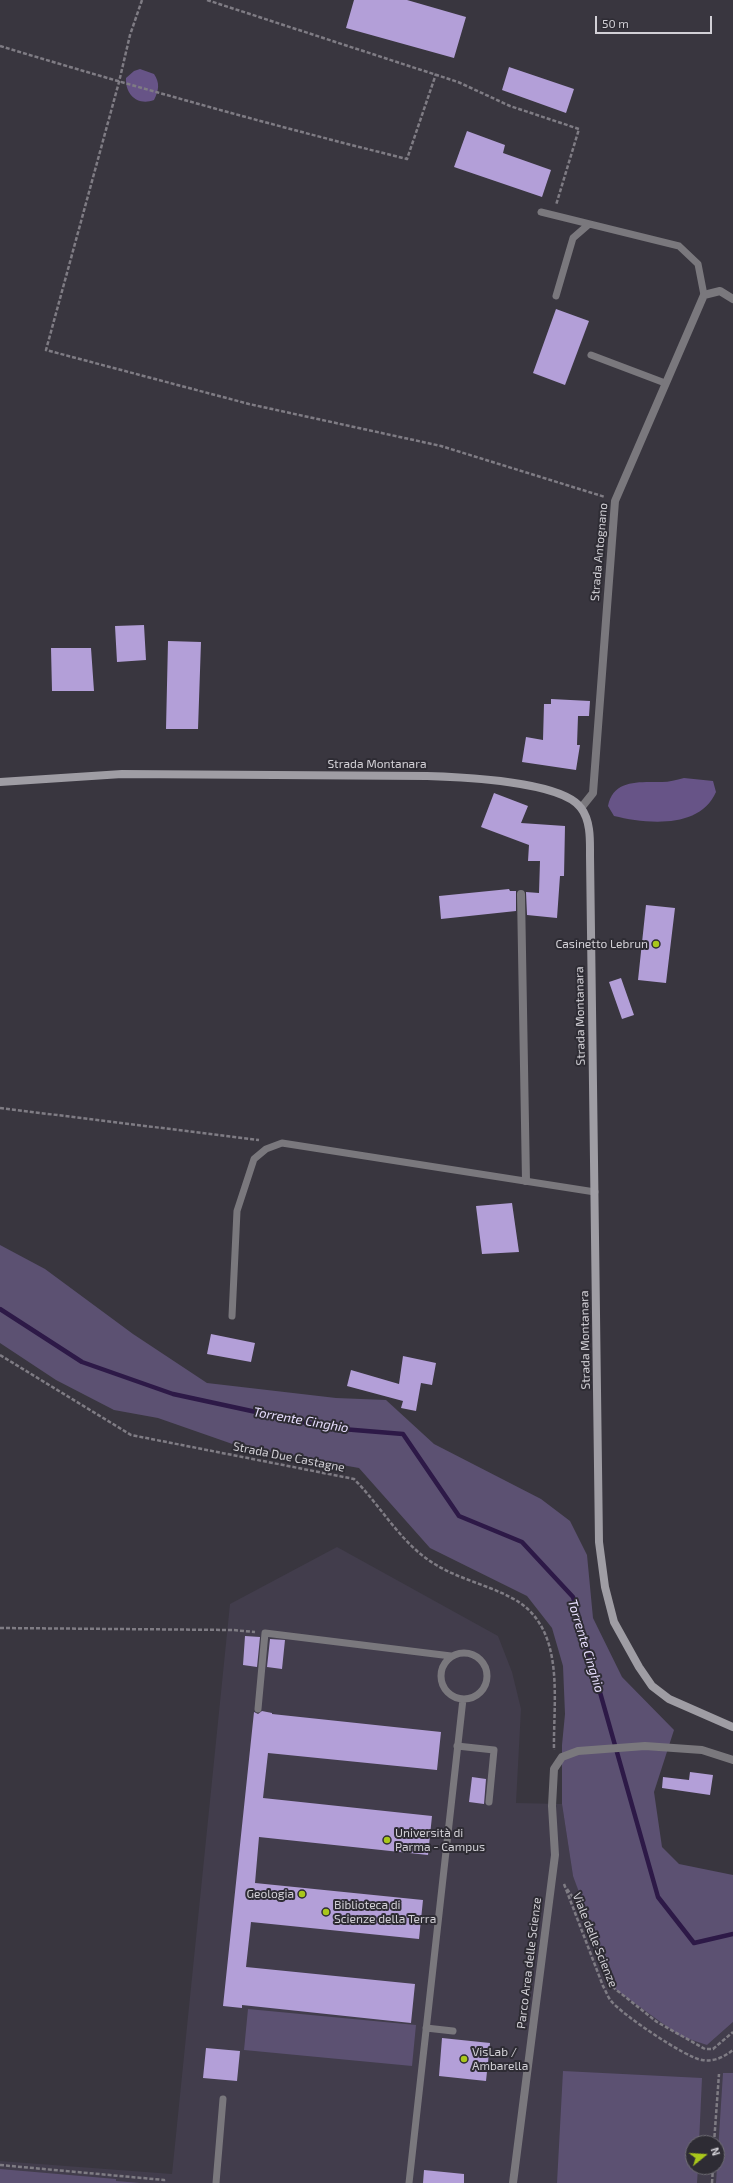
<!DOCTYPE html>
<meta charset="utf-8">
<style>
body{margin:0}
#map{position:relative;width:733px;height:2183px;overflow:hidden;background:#39363f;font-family:"Exo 2",sans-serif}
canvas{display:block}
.north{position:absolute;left:685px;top:2135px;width:40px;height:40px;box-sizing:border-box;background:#2e2c34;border:1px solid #706e75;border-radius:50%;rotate:72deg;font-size:11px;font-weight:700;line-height:16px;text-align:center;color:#d2d0d6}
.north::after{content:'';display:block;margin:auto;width:14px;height:18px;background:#a9c71b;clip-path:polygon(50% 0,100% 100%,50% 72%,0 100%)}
.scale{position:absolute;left:595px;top:16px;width:117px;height:18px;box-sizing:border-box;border:2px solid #d2d0d6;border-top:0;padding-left:5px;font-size:12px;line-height:14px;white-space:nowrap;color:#d2d0d6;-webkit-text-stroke:3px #2e2c34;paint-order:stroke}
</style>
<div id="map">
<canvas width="733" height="2183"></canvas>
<div class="north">N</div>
<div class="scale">50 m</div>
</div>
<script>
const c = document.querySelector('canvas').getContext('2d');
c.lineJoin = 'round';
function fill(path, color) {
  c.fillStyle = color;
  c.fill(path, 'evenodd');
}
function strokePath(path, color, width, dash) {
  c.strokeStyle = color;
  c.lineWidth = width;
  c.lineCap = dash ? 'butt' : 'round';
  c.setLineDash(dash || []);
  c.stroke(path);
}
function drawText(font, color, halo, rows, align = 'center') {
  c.font = font + ' "Exo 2",sans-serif';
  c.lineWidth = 4;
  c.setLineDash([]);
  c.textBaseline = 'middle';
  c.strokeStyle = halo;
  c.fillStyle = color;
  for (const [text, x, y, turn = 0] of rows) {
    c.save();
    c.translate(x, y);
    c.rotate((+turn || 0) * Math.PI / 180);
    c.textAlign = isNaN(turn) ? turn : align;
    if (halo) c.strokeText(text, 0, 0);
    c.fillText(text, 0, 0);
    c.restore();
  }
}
fill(new Path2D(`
 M337,1547l161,89 14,36 9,37 -5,94 46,1 11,72 134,169 26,-23v161h-733v-22l172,13 58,-570zM693,2143h24v24h-24z`), '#423d4c');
fill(new Path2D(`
 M0,1245l45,24 88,65 74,49 129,15 50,2 48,44 107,55 29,22 17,34 6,63 29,59 52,53 -20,62 8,55 17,17 54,11v147l-26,23 -27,-9 -65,-47 -42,-113 -11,-72v-59l3,-31 -2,-48 -11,-38 -25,-32 -97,-48 -71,-80 -118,-21 -83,-29 -44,-8 -58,-30 -56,-37z
 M248,2009l168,16 -4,41 -168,-16z
 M563,2071l139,7 -3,65h-6v24h5l-1,16h-140z
 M723,2073h10v110h-17z
 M0,2169l116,10v2l24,2h-140z`), '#5c5172');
fill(new Path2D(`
 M140,69l14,5c6,9 5,16 0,26 -16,6 -29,-5 -28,-22l8,-7z
 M684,778l29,3 3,11c-16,37 -69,32 -102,24l-6,-10c5,-27 32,-24 54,-24 7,0 14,-2 22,-4z`), '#675487');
strokePath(new Path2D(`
 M0,1309l82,53 91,32 157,34 73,6 56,82 63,26 51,55 85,300 36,46 39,-9`), '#2d1947', 4.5);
fill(new Path2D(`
 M354,0h53l59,17 -12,41 -108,-30z
 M509,67l65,22 -8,24 -64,-23z
 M467,131l38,14 -2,8 48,17 -9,27 -88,-30z
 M556,309l33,12 -24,64 -32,-12z
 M144,625l2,35 -29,2 -2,-36z
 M168,641l33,1 -3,87h-32z
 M51,648h40l3,43h-42z
 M551,699l39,2 -1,15h-11l-1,29h3l-4,25 -54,-8 4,-25 17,3 1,-36h7z
 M494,793l34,13 -7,17 44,3 -1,50h-4l-3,42 -30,-3 -1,-23 13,1 1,-32h-12l1,-16 -48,-18z
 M509,889l1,2h6v20l-75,8 -2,-23z
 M646,905l29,3 -9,75 -28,-3z
 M621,978l13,37 -12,4 -13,-37z
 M512,1203l7,49 -37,2 -6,-48z
 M211,1334l44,9 -4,19 -44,-8z
 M403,1356l33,7 -4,22 -11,-2 -5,28 -15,-3 2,-7 -56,-15 4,-16 48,14z
 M245,1636l15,1 -3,30 -14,-2z
 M270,1639l15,1 -3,29 -15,-2z
 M262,1711l10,2v1l169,18 -4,38 -169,-17 -5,45 169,18 -4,39 -169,-18 -4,46 168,17 -4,39 -168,-17 -5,45 169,17 -4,39 -169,-18v3l-19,-2 31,-294 4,2z
 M690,1772l23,3 -3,20 -48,-7 1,-11 26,3z
 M472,1777l14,2 -2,25 -15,-2z
 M442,2038l48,5 -4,38 -47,-5z
 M206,2048l34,3 -3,30 -34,-3z
 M424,2170l40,4v9h-41z`), '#b39fd8');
strokePath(new Path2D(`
 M142,0l-12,35 -11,47 -73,268 203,54 192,42 164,51
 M207,0l251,82 52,24 69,23 -23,76
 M0,46c135,41 270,79 407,113l29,-85
 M0,1108l259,32
 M0,1355l131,80 223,44c28,28 48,67 84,87 22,13 49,19 72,31 57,28 43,101 44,153
 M0,1628l233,2 22,2
 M564,1884l39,102c3,5 5,12 9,16 11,13 74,56 90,58 12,2 22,-3 31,-10
 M567,1889l15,21 32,78 43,34 48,27h8l20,-17
 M714,2143l5,-69
 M0,2165l164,15v3
 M712,2183l1,-16`), '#7f7c84', 2.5, [4, 2]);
strokePath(new Path2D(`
 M541,212l138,34 19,18 6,31
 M556,296l17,-58 15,-13
 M591,355l74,28
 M232,1316l5,-105 17,-52 12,-10 16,-6 313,49
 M441 1676a23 23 0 1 1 46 0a23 23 0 1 1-46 0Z
 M258,1709l7,-76 186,23
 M457,1746l37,4 -5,52
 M426,2028l27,3
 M216,2183l7,-84
 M409,2183l54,-484`), '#7a787d', 7);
strokePath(new Path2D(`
 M581,808l12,-15 22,-292 89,-206 16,-4 13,8
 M521,894l5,287
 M513,2183l42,-328 -3,-49 2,-37 8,-12 16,-6 67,-5 57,4 31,10`), '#7a787d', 8);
strokePath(new Path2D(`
 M0,782l122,-8 305,2c33,1 135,5 154,32 10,13 9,33 9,48l9,686 6,45 9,35 25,45 13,19 17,13 64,28`), '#9f9da4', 8);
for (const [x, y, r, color] of [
 [656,944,4,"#a9c71b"],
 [387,1840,4,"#a9c71b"],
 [302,1894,4,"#a9c71b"],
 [326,1912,4,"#a9c71b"],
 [464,2059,4,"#a9c71b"]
]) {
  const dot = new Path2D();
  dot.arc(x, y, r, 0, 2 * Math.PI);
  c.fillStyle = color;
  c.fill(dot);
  strokePath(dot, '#2e2c34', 1.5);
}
drawText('12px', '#d2d0d6', '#2e2c34', [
 ["Strada Antognano",599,552,-85],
 ["Strada Montanara",377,764],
 ["Strada Montanara",580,1016,-91],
 ["Strada Montanara",585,1340,-91],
 ["Strada Due Castagne",289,1457,11],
 ["Viale delle Scienze",595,1940,68],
 ["Parco Area delle Scienze",529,1963,-83]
]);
drawText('12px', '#d2d0d6', '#2e2c34', [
 ["Casinetto Lebrun",648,944,"right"],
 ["Università di",395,1833],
 ["Parma - Campus",395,1847],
 ["Geologia",294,1894,"right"],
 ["Biblioteca di",334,1905],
 ["Scienze della Terra",334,1919],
 ["VisLab /",472,2052],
 ["Ambarella",472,2066]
], 'left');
drawText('italic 13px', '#e8defe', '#2e2c34', [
 ["Torrente Cinghio",301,1420,10],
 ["Torrente Cinghio",586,1646,73]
]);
</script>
